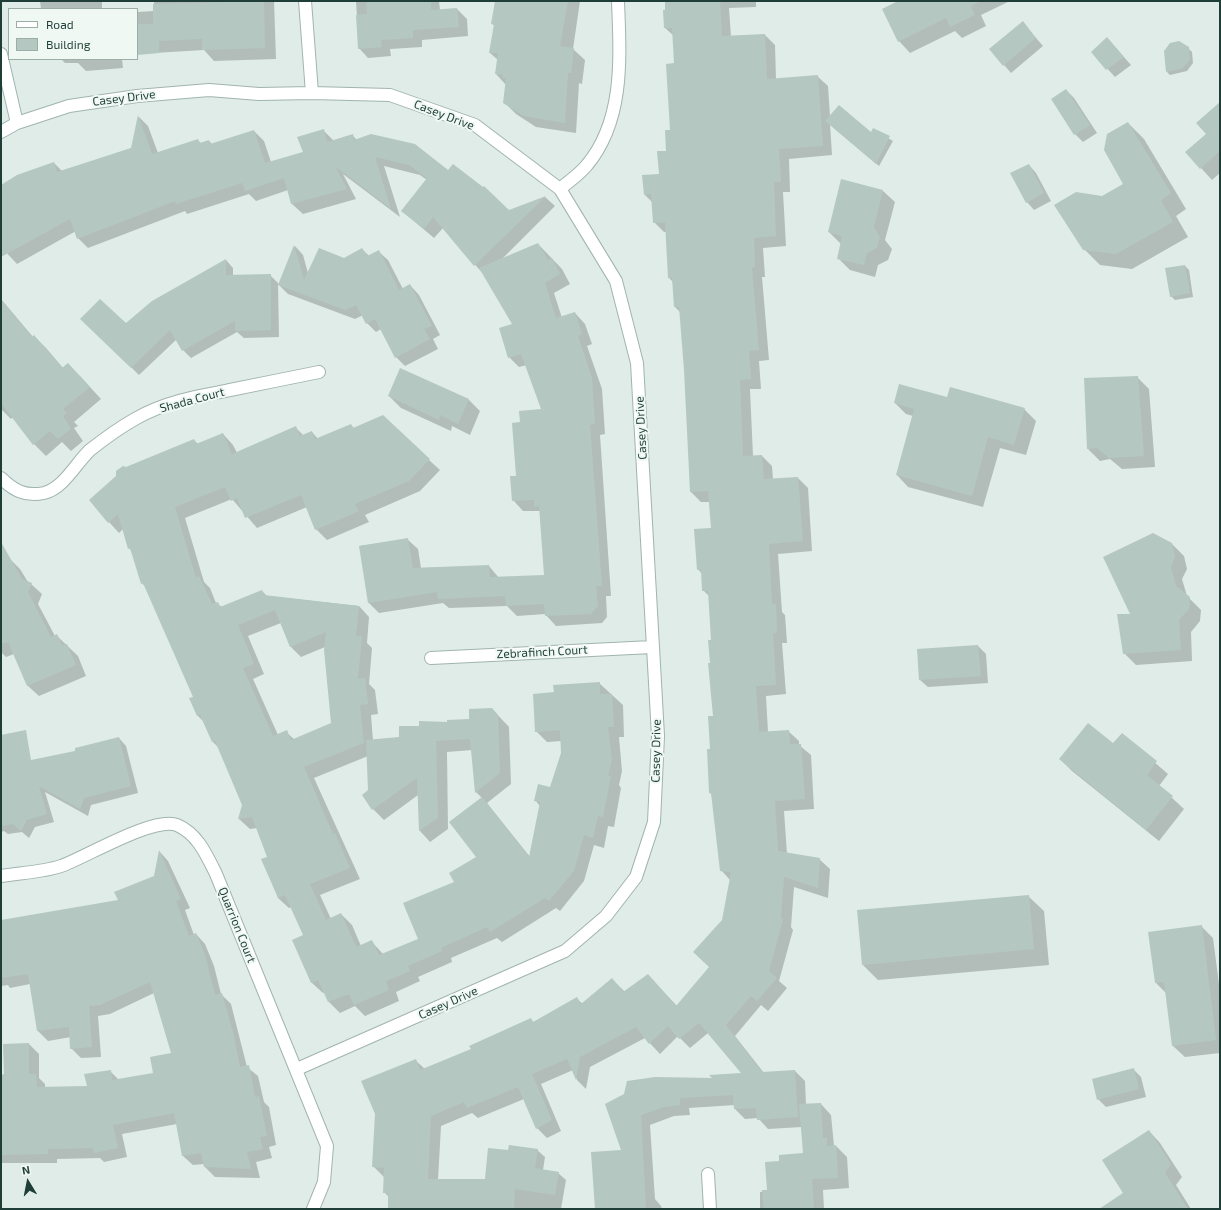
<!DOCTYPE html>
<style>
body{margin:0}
#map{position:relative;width:1221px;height:1210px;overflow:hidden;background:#dfece7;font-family:"Exo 2",sans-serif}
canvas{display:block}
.frame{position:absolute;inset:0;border:2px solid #1e3e37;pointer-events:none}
.legend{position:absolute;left:8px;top:8px;width:130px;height:52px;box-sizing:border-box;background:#f0f8f4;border:1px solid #9caea8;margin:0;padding:5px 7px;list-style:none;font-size:12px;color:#1e3e37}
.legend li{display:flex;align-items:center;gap:8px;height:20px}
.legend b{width:20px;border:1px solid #9caea8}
.north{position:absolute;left:8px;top:1162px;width:40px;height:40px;-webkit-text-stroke:3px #f0f8f4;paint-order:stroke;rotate:350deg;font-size:11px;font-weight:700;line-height:16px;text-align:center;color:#1e3e37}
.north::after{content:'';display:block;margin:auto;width:14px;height:18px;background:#1e3e37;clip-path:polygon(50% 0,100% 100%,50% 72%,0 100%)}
</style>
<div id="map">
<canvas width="1221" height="1210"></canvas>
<div class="frame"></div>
<ul class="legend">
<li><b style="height:5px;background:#fff"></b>Road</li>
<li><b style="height:11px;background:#b4c7c0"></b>Building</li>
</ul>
<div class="north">N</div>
</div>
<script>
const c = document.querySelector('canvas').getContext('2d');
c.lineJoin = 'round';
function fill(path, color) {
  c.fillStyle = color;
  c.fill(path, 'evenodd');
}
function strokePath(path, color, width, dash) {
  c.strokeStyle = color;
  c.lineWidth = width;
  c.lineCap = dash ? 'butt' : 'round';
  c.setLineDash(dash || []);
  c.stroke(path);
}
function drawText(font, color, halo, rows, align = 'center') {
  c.font = font + ' "Exo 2",sans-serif';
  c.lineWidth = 4;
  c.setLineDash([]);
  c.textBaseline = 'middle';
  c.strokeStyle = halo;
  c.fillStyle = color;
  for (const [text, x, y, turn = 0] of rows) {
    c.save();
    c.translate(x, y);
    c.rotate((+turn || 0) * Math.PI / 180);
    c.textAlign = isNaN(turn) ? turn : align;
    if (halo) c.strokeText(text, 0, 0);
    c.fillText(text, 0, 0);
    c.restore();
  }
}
fill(new Path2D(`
 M40,1h62v8h-61z
 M154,1h120l2,58 -62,2 -10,-11 -67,4v-42l17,-1z
 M356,1h83l1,9 17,-1 10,10 1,17 -46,4v7l-32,2 1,7 -23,2 -9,-10z
 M496,1h84l-7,48 12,11 -3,24 -3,-1 -3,50 -40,-6 -20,-13 -11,-11 1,-18 -10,-11 2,-14 -8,-7 5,-27 -3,-2z
 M665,1h91v6l-27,1 2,29 34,-2 10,10 1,34 41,-3 11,10 2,31 41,17 2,-5 20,12 -14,25 -49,-42 2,31 -43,4 1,33h-7l3,54 -23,2 2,29h-3l7,83 -10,1 2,28h-11l3,67h9l10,10 1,14 25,-2 10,10 4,63 -34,3 4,58 3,3 2,28h-5l4,51 -20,2 2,36 20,-1 11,10v4l12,10 3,54 -30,2 3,43 32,5 11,10 -2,29 -34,-11 -3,40 2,3 -14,51 8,7 -19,23 -7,-6 -26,31 29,37 31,-2 10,10 1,24 15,-1 10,11 3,31h2l11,11 2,31 -26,2 1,19h-64v-17l8,-1 12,-29 24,-8 -2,-27 -34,2 -10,-11 -13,1 -10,-10v-4l-46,3 1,7 -16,1 -24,9 5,74 6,7 1,3h-61l22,-58 -17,-47 137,-30 -35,-41 -18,15 -12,-12 -18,18 -15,-16 -55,29 -4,22 -9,-9 -4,-10 -32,14 20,47 -14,7 -10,-10 -13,-29 -46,19 -6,-5 -31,13 -3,54h48l23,-29 28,-1 8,7 -2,13 15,3 8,7 -5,29h-172v-12l-5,-5v-15l-11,-11 42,-106 10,9 47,-19 59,-31 3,4 43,-24 6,5 29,-25 13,13 23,-17 29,31 33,-39 -16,-15 29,-32 7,-40 -9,-10 -9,-75 -2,-2 4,-76 -3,-53 1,-23 -3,-45 -6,-6 -1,-16 -4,-5 14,-41 -2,-26h-9l-10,-10 -6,-122 -5,-58 -5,-5 -2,-25 -4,-4 -2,-46h-3l-10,-10 -1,-19 -8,-8 15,-20 7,-23 4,-21 4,-67 -1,-28 -9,-8z
 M901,1h109l-29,14 5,11 -24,12 -7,-7 -45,22 -11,-12z
 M1023,23l20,23 -32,27 -7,-8z
 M1107,38l24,27 -16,12 -23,-25z
 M1188,48l4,4 1,11 -6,8 -17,4 -3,-3z
 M61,59h61l1,9 -37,3 -8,-8h-13z
 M1066,90l8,8 23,35 -14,9 -8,-8z
 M1220,103v70l-8,7 -11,-12 7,-34z
 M139,117l9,9 10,27 40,-12 3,2 8,-2 3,3 42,-13 10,10 7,21 33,-10 19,-22 11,11 18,-6 5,5 92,32 60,39 36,-14 10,9 -53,53 36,-15 24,25 8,15 -16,9 8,25 13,-5 10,11 7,20 -5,2 15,43 3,45 -5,1 11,161h-5l1,21 -5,6 -46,3 -11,-12 -28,2 -10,-10 -58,2 -6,-5 -64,10 -10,-10 -9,-57 47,-7 11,10 3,19 68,-2 10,12 46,-2 -5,-65h-17l-10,-11 4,-23 5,-54 21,-13 -16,-45 -8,2 -10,-10 5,-32 -29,-49 -42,-48 -9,10 -32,-27 25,-31 -7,-5 -36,-9 16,51 -57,-43 13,25 -53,15 -11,-10 -4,-14 -32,11 -7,-7 -62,20 -2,-3 -97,37 -10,-10 -2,-7 -59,33 -16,-17v-61l53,-23 8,8 70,-23z
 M1128,123l16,16 42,70 -10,7 12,21 -56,32 -32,-4 -16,-16 18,-52 22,-13z
 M1029,165l7,8 15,28 -17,9 -7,-8z
 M842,180l41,11 12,11 -10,38 7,9 -4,11 -10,5 -3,12 -25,-7 -12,-12 3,-14 -12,-12z
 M295,246l8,9 5,18 36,-14 18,-10 7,7 9,-5 10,9 15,29 7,-4 9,10 21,40 -7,4 5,10 -33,17 -9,-9 -15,-28 -5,3 -9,-9 -4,-8 -8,4 -67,-25 -10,-10 1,53 -35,1 -7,-6 -46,26 -8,-8 -6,-11 -38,36 -57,-56 44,6 100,-65 7,8v8l37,-1 9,9z
 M1185,266l4,4 4,27 -18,3 -4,-4z
 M1,299l32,38 1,-1 12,12 17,20 17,8 21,23 -27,23 4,4 -4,2 9,13 -12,10 -9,-9 -16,14 -12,-12 -21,-27 -2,2 -10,-10z
 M1137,377l12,12 6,78 -33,2 -12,-10 -10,2 -12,-12z
 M389,396l80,4 11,11 -10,24 -18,-9 -1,5 -50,-23z
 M948,399l76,10 12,12 -10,34 -26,-7 -17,59 -75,-20 -11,-12 16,-59 -7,-2 -11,-11z
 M351,425l4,4 74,31 11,10 -20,21 -55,24 4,7 -42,18 -11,-11 -9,-22 -50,21 -25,-29 -47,19 19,64 6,6 6,15 6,4 40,-16 5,5 92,10 10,11 -2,26 5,5 -3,36 6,6 3,24 -7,1 2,26 27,-3 20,-10 50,-8 22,-11 17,18 2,57 -24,19 43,54 10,-51 -5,-6 15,-12 12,-35 -1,-12 -14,1 -11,-11 19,-38 44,-10 24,22 1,32h-5l3,34 -3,14 2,3 -7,39 -6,-1 -4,22 -10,-3 -10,36 -24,30 -4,-3 -54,34 -5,-4 -46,20 1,4 -34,15 2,4 -24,11 3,9 -34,15 -10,-10 -15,7 -11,-11 -4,-10 -2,1 -11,-10 -19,-43 11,-4 -12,-29 -3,1 -11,-10 -10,-40 -11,-30 -7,1 -11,-10 4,-14 -23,-56 -7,-7 -9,-20 -7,-7 -3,-18 -48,-109 -4,-5 -9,-31 -4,-4 -6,-19 -4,4 -10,-11 18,-54 67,-28 4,4 25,-10 10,11 4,8 59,-25 8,8 8,-4 6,7zM281,623l9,23 11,11 24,-10 7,77 -37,16 -9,-8 -8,3 -25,-56 11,-5 -16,-38zM472,750l4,42 6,6 -5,59 -22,26 -36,56 -36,15 -11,-12 -11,4 -9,-21 -11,-11 -10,5 -11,-24 40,-16 -46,-101 54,-22 1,34 4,19 11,11 34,-25 2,36 10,11 18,-13 -1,-77z
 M1172,544l12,12 3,13 -5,10 5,17 14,14 -1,11 -9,11 1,29 -56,4 -12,-12 8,-38z
 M1,557l8,1 11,11 8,13 3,2 11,10 -4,10 17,32h2l21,20 8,20 -47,20 -11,-10 -14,-32 -8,3 -5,-5z
 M978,646l8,8 2,29 -60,4 -8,-7z
 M1122,734l46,40 -9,12 25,23 -25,32 -87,-70 -12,-12 53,-15z
 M119,738l7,8 12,47 -47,12 -3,11 -43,-24 9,30 -19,5 -6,11 -7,-6 -14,2 -4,-3 -3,1v-62l77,-19z
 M160,852l8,9 22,47 -5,2 9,25 2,-1 9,10 9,22 7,28 10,10 16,63 11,9 6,26 5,5 7,38 -7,2 3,11 -16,4 4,16 -45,-1 -10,-10 -1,-3 -11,1 -10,-9 -6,-32 -55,10 5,23 -23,5 -4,-4 -43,1v4h-56v-87l4,-1 24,-31 10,10v24l6,6v4l43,-1 22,-16 9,9 35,-6 18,-20 -18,-61 -44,21 -12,2 3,41 -20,1 -10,-10v-11l-23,4 -10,-10 -8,-47 -20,4 -2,-3 -7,1v-65l118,-20 35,-24z
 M1028,896l16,15 5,54 -171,15 -15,-15z
 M1201,926l12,12 7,54v61l-35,4 -12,-11 -7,-53 -10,-10z
 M1133,1069l8,8 5,20 -40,10 -8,-8z
 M1149,1131l11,12 22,34 -6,8 15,24h-81l14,-15z`), '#0003');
fill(new Path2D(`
 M264,1l1,47 -63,2v-11l-43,2v12l-22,2v-31h16v-20z
 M366,1h65v9l26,-2 2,19 -46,3v8l-32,2 1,7 -24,2 -2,-34 11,-1z
 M495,1h73l-8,45 14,2 -3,25h-3l-3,50 -41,-7 -21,-13 3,-25h-4l1,-3 -8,-1 3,-21h-9l5,-29h-3z
 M665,1h55l2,35 43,-2 2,45 51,-4 5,71 -44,3 2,33h-7l2,54 -22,2 1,29 -3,1 7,82 -10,1 2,28 -11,1 3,76 19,-1 2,24 34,-2 5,64 -34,3 3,60h4l1,29h-4l3,52 -20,1 3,46 30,-2 1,14h11l4,55 -30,2 3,50 42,7 -2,30 -34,-11 -3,41 2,1 -14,52 8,7 -20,23 -6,-5 -25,29 36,47 33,-2 3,47 -41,3 -1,-12 -22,1 -1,-14 -53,3v7l-16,2 -23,8 5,94h-51l-4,-57 30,-2 -16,-46 19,-10 3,-13 28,-4 57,1 -3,-3 32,-2 -42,-50 -20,16 -11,-13 -19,18 -13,-17 -56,30 -4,23 -9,-21 -35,15 20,46 -16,9 -18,-42 -51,21 -3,-6 -33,14 -3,63h57l3,-31 20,2 1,-5 29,4 -3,19 24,4 -4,23 -40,-6 -1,20h-126v-16h-5l1,-25 -12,-1 3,-53 -14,-33 55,-22 4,11 51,-21 -2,-3 62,-28 2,4 44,-25 4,7 31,-26 11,14 25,-18 28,32 33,-39 -16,-15 29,-32 9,-48 -11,-1 -9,-78h-2l-2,-44h3l-2,-33h5l-5,-53h2l-2,-23h3l-3,-49h-6l-1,-22 -4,1 -3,-41 17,-1 -3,-37 -18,1 -6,-122 -5,-63h-5l-2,-29h-4l-3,-56 -12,1 -2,-29 -7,1 -2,-20 17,-1 -2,-23h9l-1,-21h5l-4,-66 8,-1 -2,-35h-8l-1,-18h2z
 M898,1h83l-10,5 4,9 -25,12 -4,-9 -48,24 -16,-33z
 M1023,21l13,17 -33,28 -14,-17z
 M1107,37l17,20 -18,13 -15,-18z
 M1179,41l10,6 1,12 -7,9 -17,4 -2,-21 6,-8z
 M1066,89l24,36 -16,10 -23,-36z
 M1220,102v49l-20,18 -15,-17 21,-18 -10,-11z
 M839,105l32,27 2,-4 17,8 -14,28 -51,-43z
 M138,115l14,39 46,-15 2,4 9,-3 1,4 44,-14 11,33 38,-11 -6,-15 27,-8 3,13 26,-8 1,6 17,-6 44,10 33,26 5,-6 30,23 1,-1 25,24 37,-14 -72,70 -41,-49 -9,12 -23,-18 26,-33 -18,-13 -34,-8 16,52 -56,-43 12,23 -56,15 -7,-26 -39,13 -3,-8 -66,21 -1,-3 -98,38 -7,-20 -69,38v-72l16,-10 37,-13 3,10 74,-24z
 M1128,122l43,71 -10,7 12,22 -57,32 -33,-4 -29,-45 22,-13 26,4 21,-12 -19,-34 3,-16z
 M1029,164l15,29 -18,10 -16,-30z
 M841,179l42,11 -9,37 6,10 -3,11 -10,5 -3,12 -27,-6 5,-23 -14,-4z
 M538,243l10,17 4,-2 8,16 -15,9 11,35 19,-6 7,22 -4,2 14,42 3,46 -5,1 12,161h-6l2,20 -7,8 -46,2 -1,-12 -38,2 -1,-10 -67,3 -1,-7 -69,11 -9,-57 49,-8 5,30 76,-3 1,12 54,-2 -5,-69 -5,1v-7l-22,1 -2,-25h6l-4,-53 8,-1 -1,-11 22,-2 -20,-55 -13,4 -9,-30 13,-4 -33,-56z
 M294,245l10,35 15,-32 25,10 18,-10 5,8 12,-6 20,40 11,-6 22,42 -8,3 6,10 -35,19 -20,-39 -9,5 -10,-19 -11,5 -67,-25z
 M226,259v16l45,-1v56l-36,1v-10l-53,30 -12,-21 -39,38 -51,-49 20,-20 26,24 26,-22z
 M1185,265l5,28 -20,4 -5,-29z
 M1,300l31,37 2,-2 28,33 6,-5 22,24 -27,22 4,4 -4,3 8,13 -13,10 -8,-8 -17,14 -32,-42z
 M400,368l69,31 -11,25 -18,-9 -1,5 -51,-24z
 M1138,376l6,80 -35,2 -12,-10 -10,1 -3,-71z
 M899,384l48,13 3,-10 75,21 -11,37 -26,-8 -16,59 -76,-21 18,-66 -20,-6z
 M383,415l47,44 -21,22 -54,23 4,7 -44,19 -14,-35 -56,23 -8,-20 -6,3 -6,-14 -50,20 21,71 3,-2 13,28 6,-2 2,5 42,-17 2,5 95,11 -3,30h6l-4,43 7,-1 3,26 -8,1 4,38 -60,24 29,67 2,-1 15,35 -40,16 16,36 15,-7 15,34 16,-7 7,15 39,-16 -15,-36 51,-21 -5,-9 27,-16 -27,-35 33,-25 47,60 11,-55 -6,-1 4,-17 12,3 11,-34 -1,-23 -25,2 -2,-38 21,-2 -1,-7 47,-3v12h12l2,33h-6l4,33 -4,16h3l-8,41 -5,-1 -5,22 -9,-3 -10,36 -25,30 -4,-3 -55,34 -3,-5 -46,21 1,3 -34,15 2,5 -24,10 3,9 -35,15 -5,-11 -21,8 -10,-22 -7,3 -19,-43 11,-5 -18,-40 -7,3 -17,-39 6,-2 -15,-40 -14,2 4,-14 -27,-64 -3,1 -12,-27 -3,1 -8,-18 4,-1 -50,-114 -2,1 -11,-36 -2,1 -10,-35 -10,9 -19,-23 27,-24v-5l7,-5 3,1 68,-28 2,5 27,-11 9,21 64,-28 4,10 12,-5 3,8 36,-15 2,4zM275,610l15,37 36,-15 -2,18 7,73 -40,17 -4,-10 -14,6 -30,-68 11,-4 -16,-39z
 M1153,533l19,10 3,14 -4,10 5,19 14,11 -1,12 -10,11 2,30 -58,4 -6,-40h13l-27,-57z
 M1,542l21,37 10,4 -4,9 23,45 6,-3 5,11 5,-1 9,21 -49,21 -19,-44 -7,2z
 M978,645l3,31 -62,4 -2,-31z
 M492,708l6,7 2,58 -25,20 -5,-54 -34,2 2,77 -19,13 -2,-53 -45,32 -10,-15 6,-5 -2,-50 33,-3v-11h20v-5l28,1v-2l22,-1v-10z
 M1088,723l25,20 9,-10 35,28 -10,14 26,21 -27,34 -87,-71z
 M26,730l5,30 44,-9v-3l44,-11 12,49 -47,12 -4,11 -41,-23 8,28 -20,6 -6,11 -8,-7 -12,2v-91z
 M159,850l22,49 -5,2 13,35 7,-3 9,22 10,40 7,-2 11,39 7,35 9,-2 6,32 4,-1 8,40 -7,1 3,12 -16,3 4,17 -47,-2 -3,-14 -19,3 -8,-43 -61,12 5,23 -24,5 -1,-5 -45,1v5l-47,1v-80l3,-1 -1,-30 26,-1v31h7l1,13 50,-1 -3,-12 27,-4 1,10 41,-7 -3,-16 21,-4 -21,-71 -50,23 -11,1 3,41 -22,2 -1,-22 -32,4 -9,-57 -27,4v-58l117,-20 -4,-8 40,-16z
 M1029,895l5,54 -172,16 -5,-55z
 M1202,925l14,115 -44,6 -8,-64 -9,1 -7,-51z
 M1134,1068l5,21 -42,11 -5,-21z
 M821,1103l2,35h4v8l9,-1 2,33 -26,1 2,30h-50l-2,-19h5l-2,-28 14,-1v-6l24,-2 -4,-49z
 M1149,1130l22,34 -6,9 23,36h-89l24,-16 -21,-33z`), '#b4c7c0');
const minor = new Path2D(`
 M305,1l7,92
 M1,54l16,69
 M1,132l16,-9 52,-17 68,-10 72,-6 50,4 53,-1 78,2 85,30 85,64 56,92 21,82 21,373 -4,86 -18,55 -30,39 -41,35 -268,118
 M560,189c9,-8 20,-15 27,-24 38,-46 33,-109 31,-164
 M1,478c12,12 24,19 43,15 20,-5 32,-30 46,-43 14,-11 29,-22 45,-31 29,-17 63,-23 95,-29 30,-6 59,-12 89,-18
 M431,658l221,-11
 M1,876c18,-3 43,-4 60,-10 25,-9 93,-50 116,-41 21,9 30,31 39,49l111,272 -3,36 -11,27
 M708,1174l2,35`);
strokePath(minor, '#a1b4af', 14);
strokePath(minor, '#fff', 12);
drawText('12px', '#1e3e37', '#f0f8f4', [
 ["Casey Drive",124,98,-7],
 ["Casey Drive",444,115,21],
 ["Shada Court",192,400,-15],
 ["Casey Drive",641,428,-93],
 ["Zebrafinch Court",542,652,-3],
 ["Casey Drive",656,751,-89],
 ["Quarrion Court",237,925,68],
 ["Casey Drive",448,1003,-24]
]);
</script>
